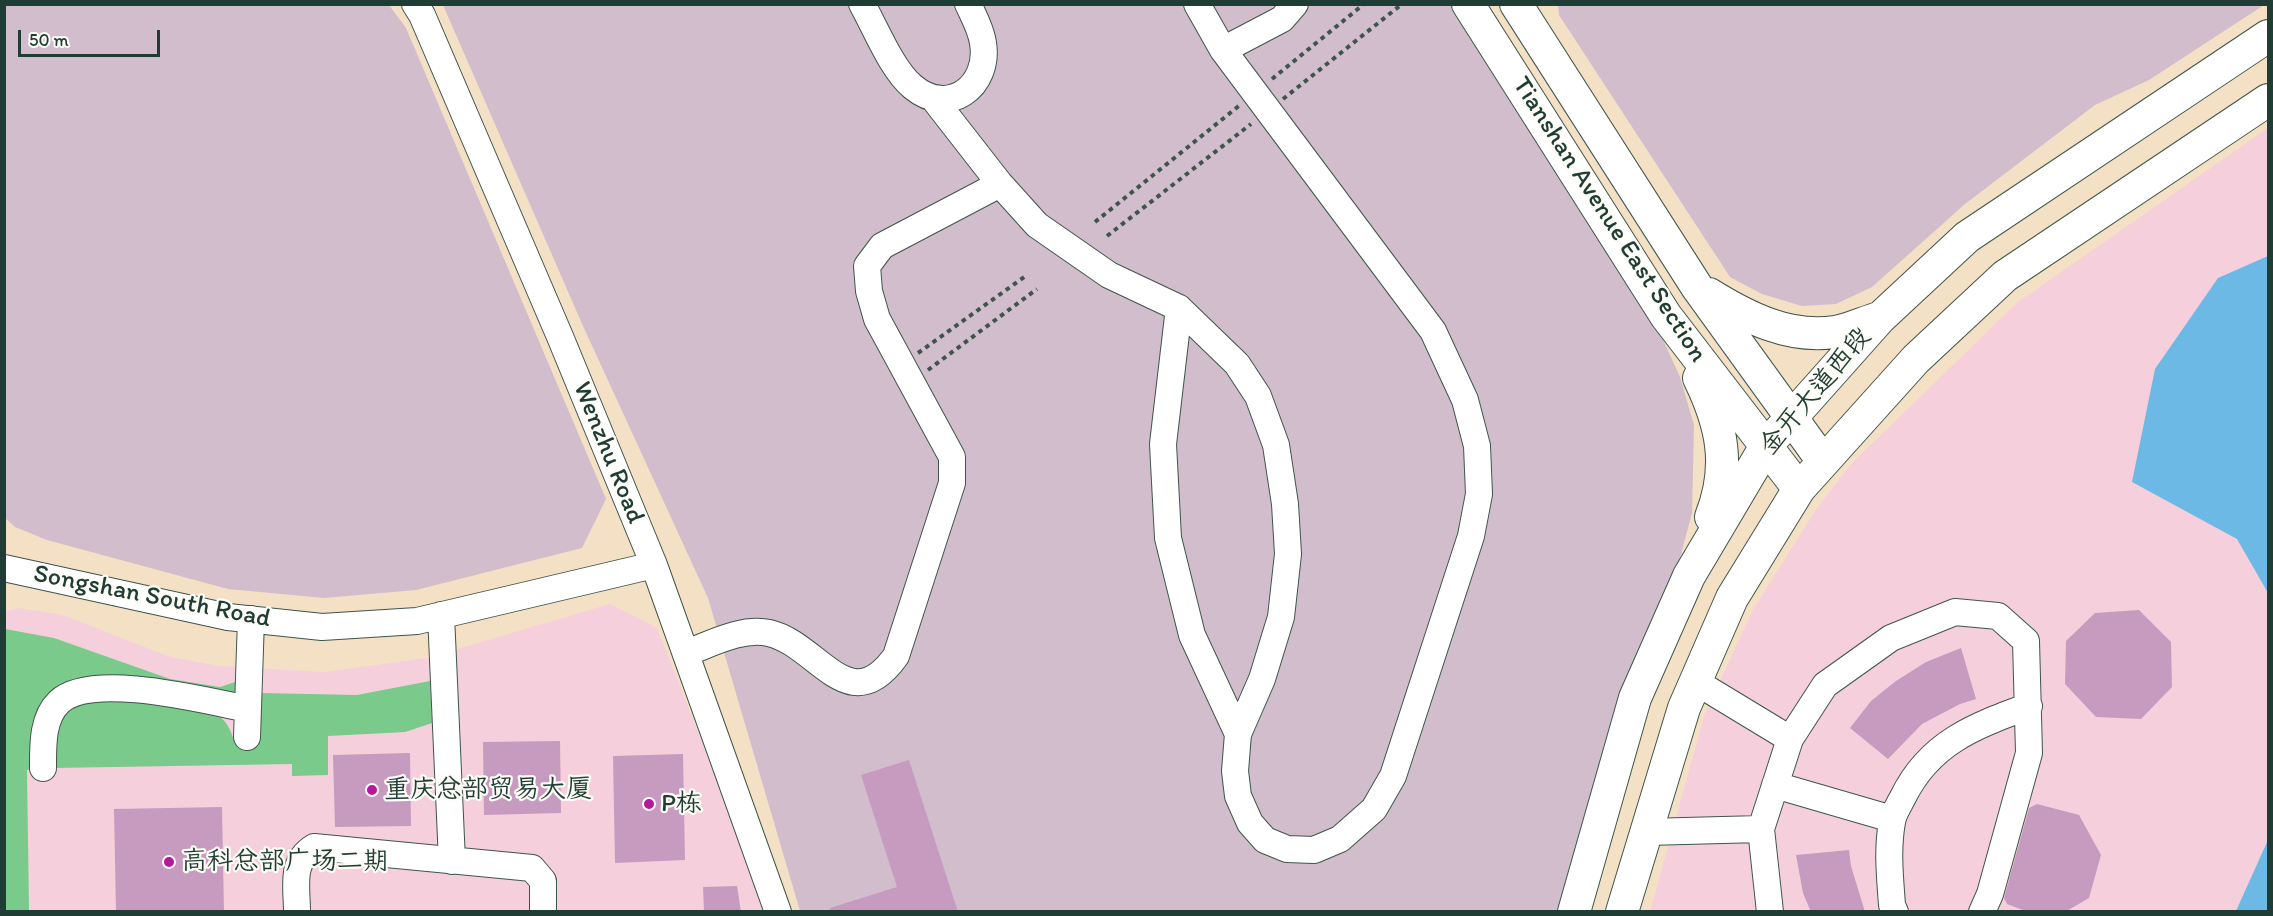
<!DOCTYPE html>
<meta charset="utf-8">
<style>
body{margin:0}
#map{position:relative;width:2273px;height:916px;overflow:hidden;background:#f4e0c5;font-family:Itim,sans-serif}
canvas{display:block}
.frame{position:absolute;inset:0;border:6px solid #1f3d34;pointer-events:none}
.scale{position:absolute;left:18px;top:30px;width:142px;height:27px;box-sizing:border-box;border:3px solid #1f3d34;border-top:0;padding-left:8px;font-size:18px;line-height:21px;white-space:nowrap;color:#1f3d34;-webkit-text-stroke:4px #fdfcf7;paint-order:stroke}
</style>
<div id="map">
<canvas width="2273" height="916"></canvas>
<div class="frame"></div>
<div class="scale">50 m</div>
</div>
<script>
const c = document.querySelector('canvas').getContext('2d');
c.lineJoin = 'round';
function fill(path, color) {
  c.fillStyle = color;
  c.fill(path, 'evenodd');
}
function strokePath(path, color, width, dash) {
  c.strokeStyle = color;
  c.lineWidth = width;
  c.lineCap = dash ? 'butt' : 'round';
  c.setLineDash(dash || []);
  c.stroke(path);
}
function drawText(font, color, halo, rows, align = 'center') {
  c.font = font + ' Itim,"LXGW WenKai TC",sans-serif';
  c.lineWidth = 4.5;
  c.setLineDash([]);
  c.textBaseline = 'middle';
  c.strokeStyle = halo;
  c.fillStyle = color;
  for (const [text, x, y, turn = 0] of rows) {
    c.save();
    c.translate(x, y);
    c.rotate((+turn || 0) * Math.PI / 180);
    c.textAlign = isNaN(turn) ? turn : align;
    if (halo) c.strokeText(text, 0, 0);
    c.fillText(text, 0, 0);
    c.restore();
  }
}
fill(new Path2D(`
 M2268,128v783l-618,1 55,-199 49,-105 63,-100 36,-46 165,-160z
 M610,604l47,24 112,283h-764l-1,-300 15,-3 44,7 107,42 49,9 105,6 103,-14z`), '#f5cfdb');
fill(new Path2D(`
 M4,5h385l17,23 200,471 -24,49 -166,42 -92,8 -96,-9 -181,-49 -32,-13 -10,-9z
 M443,5h1009l204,319 24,53 14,48 -2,88 -15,56 -116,342h-761l-92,-313 -125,-272z
 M1558,5v-1l706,1 -115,75 -54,25 -130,99 -93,83 -36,17 -34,2 -40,-12 -32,-17 -171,-262z`), '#d1bdcc');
fill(new Path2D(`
 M5,629l49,9 116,41 50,8 15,-5 4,4 -3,5 -9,4 -148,-13 -44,87 -8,1 2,141 -24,1z
 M430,681l2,42 -27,9 -77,4v39l-36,1v-12l-239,4v-27l12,-33 54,-11 90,13c16,8 21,16 26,34l23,-2 2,-49 97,2z`), '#79ca8b');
fill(new Path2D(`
 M2268,256v337l-31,-54 -105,-57 23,-113 63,-91z
 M2268,840v71h-32z`), '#6cb9e6');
fill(new Path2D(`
 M2139,610l32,32 1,45 -31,32 -45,-2 -31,-33 1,-43 29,-28z
 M1961,648l15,51 -16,5 -38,20 -34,35 -38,-31 21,-27 25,-20 30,-19z
 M560,741l1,72 -77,2 -1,-73z
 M410,753l1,73 -76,1 -2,-72z
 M683,754l2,106 -70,3 -2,-107z
 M909,760l49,152h-128v-4l67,-21 -36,-112z
 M2037,804l42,11 22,40 -12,43 -24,14h-37l-21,-8 -3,-6 25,-90z
 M222,807l2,105h-108l-2,-103z
 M1849,850l2,16 14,46h-54l-8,-19 -7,-38z
 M737,886l4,26h-37l-1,-25z`), '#c79bbf');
const minor = new Path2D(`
 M415,4l7,11 139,324 93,226 124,347
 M862,4c14,25 30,66 51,83 36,30 77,-1 70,-44 -2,-14 -9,-26 -15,-39
 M1223,50l59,-31 13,-15
 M933,98l67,86 37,41 72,50 70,33 58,56 21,32 18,49 9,59 3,50 -7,63 -19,62 -24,55 -3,37 3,25 12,27 15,17 22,9 27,1 26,-11 34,-30 19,-33 78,-240 8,-42 -2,-48 -12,-46 -32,-69 -210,-281 -26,-46
 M1179,308l-16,136 5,94 24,97 46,99
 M4,568l224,49 94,10 95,-6 237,-56
 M441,615l11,246
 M686,653c25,-9 56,-26 83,-20 49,11 80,89 127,23l56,-173v-26l-75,-138 -8,-28 -2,-25 15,-20 118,-62
 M1696,682l94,57
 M247,737l4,-118
 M43,768c0,-22 -1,-50 16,-66 32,-31 148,-1 189,7
 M1775,785l117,34
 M1646,832l115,-3
 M297,912c0,-26 -7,-50 17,-65l218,21 11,13v31
 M1770,912l-9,-83 29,-90 35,-54 66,-47 64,-26 43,4 28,25 3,112 -39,141 -8,18
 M1895,912l-3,-7c-2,-28 -5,-55 0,-83 1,-8 7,-17 11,-25 27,-55 72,-71 126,-91`);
const major = new Path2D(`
 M1468,4l198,312 133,173
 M1516,4l181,283 125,173
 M1709,294c37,23 80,45 126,38 14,-2 30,-10 44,-14
 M1699,378c23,47 32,88 12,139
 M1574,912l61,-214 54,-122 77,-130 114,-128 87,-81 301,-201
 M1622,912l62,-204 48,-110 67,-109 117,-130 89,-83 263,-176`);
strokePath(minor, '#3f554a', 28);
strokePath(major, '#3f554a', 34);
strokePath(new Path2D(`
 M1272,79l92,-75
 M1283,99l119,-95
 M1095,222l145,-117
 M1107,236l144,-112
 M918,353l109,-78
 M928,370l109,-81`), '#3f554a', 4, [4.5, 4.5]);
strokePath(minor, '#fff', 26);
strokePath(major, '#fff', 32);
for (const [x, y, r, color] of [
 [372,790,6,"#b5179e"],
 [649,804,6,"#b5179e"],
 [169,862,6,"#b5179e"]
]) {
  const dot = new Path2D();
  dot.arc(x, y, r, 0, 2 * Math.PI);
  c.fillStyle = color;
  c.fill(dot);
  strokePath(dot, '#fdfcf7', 2);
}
drawText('26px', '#1f3d34', '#fdfcf7', [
 ["Tianshan Avenue East Section",1609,220,57],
 ["金开大道西段",1816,392,-50],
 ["Wenzhu Road",608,453,68],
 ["Songshan South Road",152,597,11]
]);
drawText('26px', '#1f3d34', '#fdfcf7', [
 ["重庆总部贸易大厦",384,790],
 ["P栋",661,804],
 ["高科总部广场二期",181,862]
], 'left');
</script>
